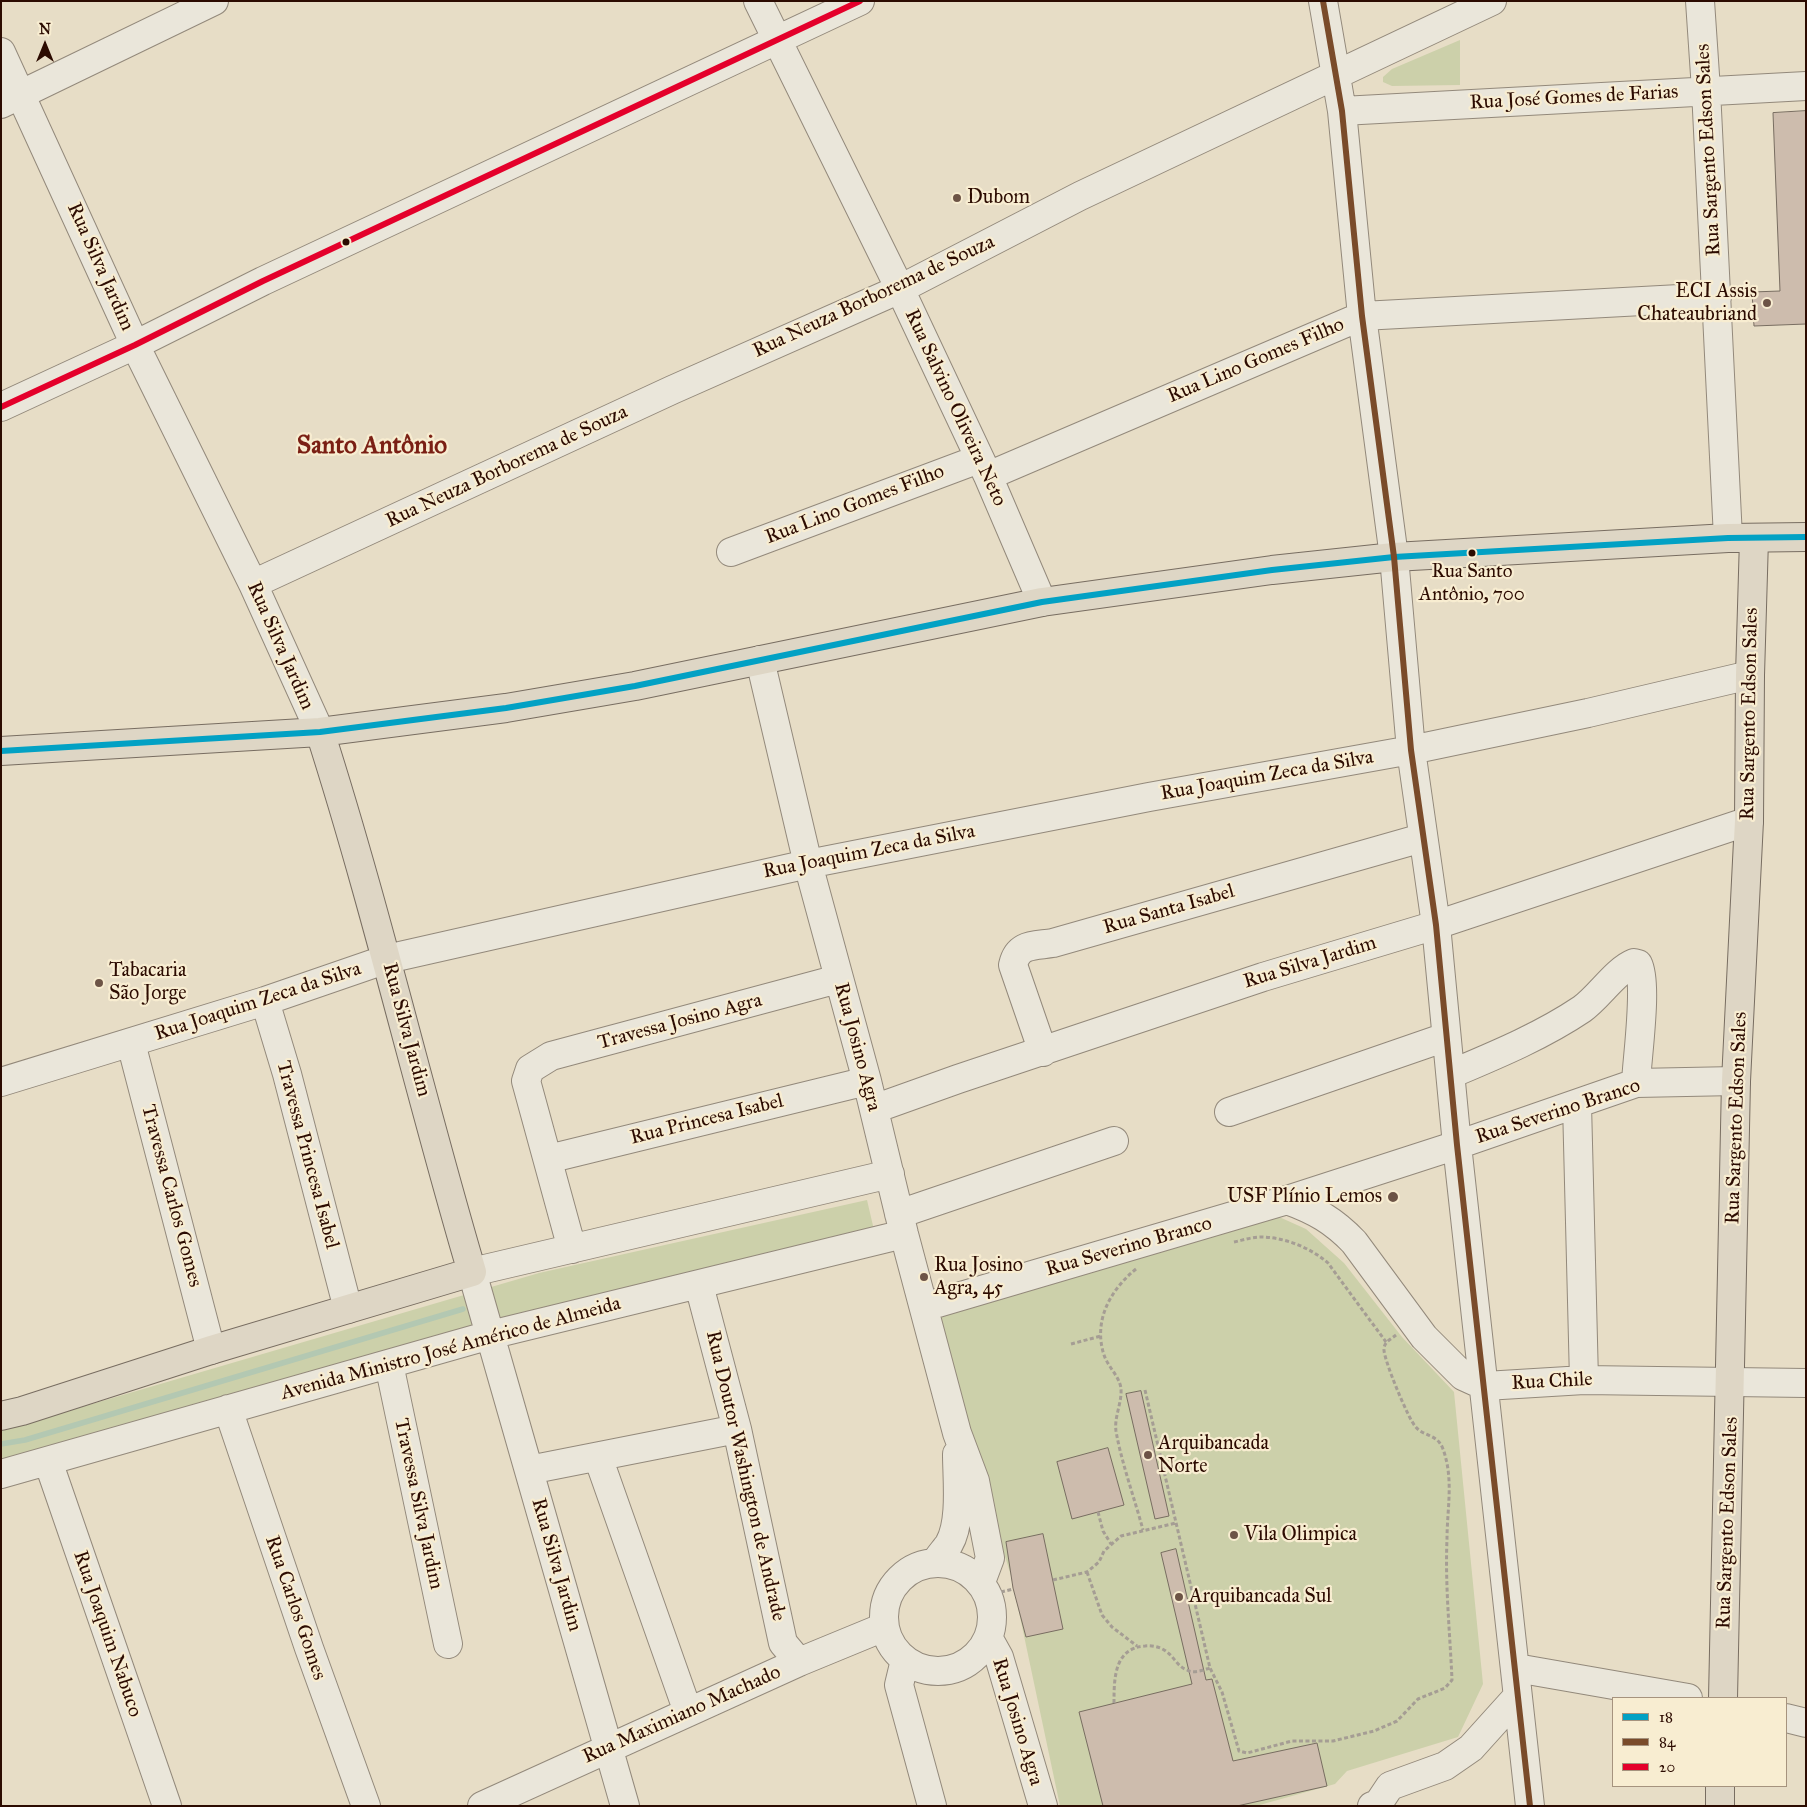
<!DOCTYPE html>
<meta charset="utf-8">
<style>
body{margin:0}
#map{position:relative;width:1807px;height:1807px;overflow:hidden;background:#e7ddc6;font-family:"IM FELL Great Primer",serif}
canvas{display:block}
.frame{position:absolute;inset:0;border:2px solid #2c0b01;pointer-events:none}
.legend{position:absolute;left:1612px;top:1697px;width:175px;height:90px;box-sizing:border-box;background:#f8edd1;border:1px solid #a6937e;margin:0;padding:6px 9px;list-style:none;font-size:15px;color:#2c0b01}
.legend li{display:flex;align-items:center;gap:10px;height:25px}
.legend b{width:25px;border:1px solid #a6937e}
.north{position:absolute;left:20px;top:20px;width:50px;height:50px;-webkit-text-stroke:4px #f8edd1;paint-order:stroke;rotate:0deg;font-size:14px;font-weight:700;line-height:20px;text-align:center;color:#2c0b01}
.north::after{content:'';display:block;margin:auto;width:18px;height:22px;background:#2c0b01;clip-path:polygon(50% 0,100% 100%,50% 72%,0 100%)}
</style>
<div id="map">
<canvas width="1807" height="1807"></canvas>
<div class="frame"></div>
<ul class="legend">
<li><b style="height:6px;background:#02a1c4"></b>18</li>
<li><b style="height:6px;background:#7a4b2a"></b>84</li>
<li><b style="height:6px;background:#e4002b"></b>20</li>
</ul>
<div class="north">N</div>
</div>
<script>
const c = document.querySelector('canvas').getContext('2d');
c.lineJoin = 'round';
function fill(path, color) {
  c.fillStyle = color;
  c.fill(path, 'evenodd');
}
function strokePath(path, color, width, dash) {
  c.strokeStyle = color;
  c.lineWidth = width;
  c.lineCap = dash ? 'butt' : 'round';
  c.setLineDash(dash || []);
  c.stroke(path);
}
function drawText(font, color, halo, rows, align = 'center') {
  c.font = font + ' "IM FELL Great Primer",serif';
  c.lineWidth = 4.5;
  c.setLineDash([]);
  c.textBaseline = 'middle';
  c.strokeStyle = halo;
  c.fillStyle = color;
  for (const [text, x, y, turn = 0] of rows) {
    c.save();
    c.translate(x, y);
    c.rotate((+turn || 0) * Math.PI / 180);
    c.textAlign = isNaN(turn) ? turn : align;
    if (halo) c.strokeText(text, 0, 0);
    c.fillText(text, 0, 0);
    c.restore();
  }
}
fill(new Path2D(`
 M1460,40v45l-68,1 -9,-4v-5l9,-8z
 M867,1200l7,30 -873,232v-34l33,-7 505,-148z
 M1268,1212l38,17 38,34 58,74 52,55 29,292 -25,53 -111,34 -12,13 -79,22h-196l-48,-227 -82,-266z`), '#ccd0aa');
strokePath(new Path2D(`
 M1,1444l24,-4 438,-131`), '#b3c8b2', 5.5);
const building = new Path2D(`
 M1806,111v213l-52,2 -2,-34 28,-1 -7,-178z
 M1141,1391l28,125 -14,3 -29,-125z
 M1108,1448l16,57 -52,14 -15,-57z
 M1043,1534l20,95 -37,8 -13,-49 -7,-46z
 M1176,1549l30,131 6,-1 21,82 84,-18 10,43 -90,20h-134l-24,-94 113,-28 -31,-131z`);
fill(building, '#cdbcad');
strokePath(building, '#786d61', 1);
const minor = new Path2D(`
 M758,1l142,288 88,187 54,126
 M1323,1l19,110 20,205 32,241 17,193 25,175 21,220 73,661
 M1700,1l6,89 22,448
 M1,52l134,293 118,239 67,148
 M1,104l213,-103
 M1342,111l464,-25
 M1,407l134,-62 128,-64 597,-280
 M988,476l374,-160 355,-19
 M731,552l248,-93
 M253,584l419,-194 228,-101 180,-93 412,-195
 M760,660l48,204 59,217 37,153 53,199 18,48 15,77 -9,24
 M265,1001l22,73 61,235
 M131,1043l80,307
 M1043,1052l-30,-87c5,-22 21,-19 40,-22l369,-105
 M1451,1074c45,-19 91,-38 131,-65 17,-12 34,-39 52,-46l4,1c10,20 -1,93 -2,119
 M1,1082l264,-81 122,-42 421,-95 341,-67 262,-47 177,-37 162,-38
 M1577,1104l7,276
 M874,1109l84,-30 305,-102 173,-52 313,-104
 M1229,1112l217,-75
 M548,1159l319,-78
 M1287,1200c28,10 47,21 67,42l70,95 39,39 22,10 99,-6 222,3
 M899,1214l215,-73
 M572,1249l-46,-168 4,-12 21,-13 287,-77
 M699,1285l38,144 46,214 16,19
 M924,1307l363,-107 170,-55 179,-62 100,-2
 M389,1364l59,280
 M228,1409l81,239 57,158
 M598,1457l90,255
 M48,1461l119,345
 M529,1470l208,-41
 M1,1474l489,-139 414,-101
 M884 1617a54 54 0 1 1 108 0a54 54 0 1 1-108 0Z
 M935,1563c4,-7 10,-13 14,-19 13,-22 8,-65 8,-90
 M989,1639l10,18 44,149
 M905,1660l-6,25 33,121
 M1516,1668l172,30
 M1786,1718l20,5
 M482,1806l317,-144 85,-35
 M625,1806l-153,-534 418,-98
 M1372,1806l6,-2 12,-18 55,-20 26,-18 46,-51`);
const major = new Path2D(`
 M1,751l319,-19 186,-24 129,-22 407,-84 230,-32 122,-13 334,-19 78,-1
 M1,1416l21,-5 189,-61 261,-78c-53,-179 -95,-362 -152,-540
 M1723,1698l13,-617 13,-260 1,-146 4,-136
 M1720,1806v-20`);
strokePath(minor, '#93897b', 30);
strokePath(major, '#786d61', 30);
strokePath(new Path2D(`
 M1234,1242c9,-2 18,-5 27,-5 23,0 50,11 67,26l58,79
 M1136,1269c-26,21 -43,52 -32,86 4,12 16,22 17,34 1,14 -7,28 -5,42 5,30 19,69 27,99
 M1071,1344l30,-8
 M1145,1390l65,278 12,24 17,59 8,2 45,-12h41l41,-10 23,-10 21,-22 27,-11 7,-8c-2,-47 -7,-94 -5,-141 0,-30 7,-60 -4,-90 -6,-16 -20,-12 -28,-23 -7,-8 -32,-68 -31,-77 0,-7 7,-10 12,-14
 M1098,1512l5,19 8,13
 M1087,1572l15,43 10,12 25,19
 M1053,1580l34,-8 12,-10 5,-11 17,-15 55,-13
 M1001,1592l12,-3
 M1114,1703c0,-24 0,-55 31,-57 7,-1 16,1 22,6 7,5 11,15 20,18 7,4 16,0 23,-2`), '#a59d94', 3, [4, 2.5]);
strokePath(minor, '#eae6da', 28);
strokePath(major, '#ded6c5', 28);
strokePath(new Path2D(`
 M1,751l319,-19 186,-24 129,-22 407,-84 230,-32 122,-13 334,-19 78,-1`), '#02a1c4', 6);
strokePath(new Path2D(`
 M1323,1l19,110 20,205 32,241 17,193 25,175 21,220 73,661`), '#7a4b2a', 6);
strokePath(new Path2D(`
 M1,407l134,-62 128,-64 597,-280`), '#e4002b', 6);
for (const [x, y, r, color] of [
 [957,198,5,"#6d5446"],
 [346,242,4.5,"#2c0b01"],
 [1767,303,5,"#6d5446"],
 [1472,553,4.5,"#2c0b01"],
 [99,983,5,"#6d5446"],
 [1393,1197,6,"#6d5446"],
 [924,1277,5,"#6d5446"],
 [1148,1455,5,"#6d5446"],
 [1234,1535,5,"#6d5446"],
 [1179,1597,5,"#6d5446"]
]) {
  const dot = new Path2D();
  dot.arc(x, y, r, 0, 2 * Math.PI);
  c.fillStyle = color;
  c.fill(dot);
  strokePath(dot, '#f8edd1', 2);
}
drawText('19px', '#2c0b01', '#f8edd1', [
 ["Rua Santo",1472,572],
 ["Antônio, 700",1472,595]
]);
drawText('20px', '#2c0b01', '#f8edd1', [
 ["Rua José Gomes de Farias",1574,98,-3],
 ["Rua Sargento Edson Sales",1709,150,-93],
 ["Rua Silva Jardim",100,267,66],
 ["Rua Neuza Borborema de Souza",874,297,-25],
 ["Rua Lino Gomes Filho",1256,361,-23],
 ["Rua Salvino Oliveira Neto",955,408,65],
 ["Rua Neuza Borborema de Souza",507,467,-25],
 ["Rua Lino Gomes Filho",855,505,-21],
 ["Rua Silva Jardim",280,646,66],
 ["Rua Sargento Edson Sales",1750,714,-89],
 ["Rua Joaquim Zeca da Silva",1267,776,-10],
 ["Rua Joaquim Zeca da Silva",869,852,-11],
 ["Rua Santa Isabel",1169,910,-16],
 ["Rua Silva Jardim",1310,963,-17],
 ["Rua Joaquim Zeca da Silva",258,1002,-18],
 ["Travessa Josino Agra",680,1022,-15],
 ["Rua Silva Jardim",406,1030,75],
 ["Rua Josino Agra",857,1047,75],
 ["Rua Severino Branco",1558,1112,-18],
 ["Rua Sargento Edson Sales",1737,1118,-88],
 ["Rua Princesa Isabel",707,1120,-14],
 ["Travessa Princesa Isabel",307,1155,75],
 ["Travessa Carlos Gomes",171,1196,75],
 ["Rua Severino Branco",1129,1247,-16],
 ["Avenida Ministro José Américo de Almeida",451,1349,-15],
 ["Rua Chile",1552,1382,-3],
 ["Rua Doutor Washington de Andrade",745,1476,77],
 ["Travessa Silva Jardim",418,1504,78],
 ["Rua Sargento Edson Sales",1728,1523,-88],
 ["Rua Silva Jardim",556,1565,74],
 ["Rua Carlos Gomes",295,1608,71],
 ["Rua Joaquim Nabuco",107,1634,71],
 ["Rua Maximiano Machado",682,1715,-24],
 ["Rua Josino Agra",1017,1722,73]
]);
drawText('20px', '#2c0b01', '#f8edd1', [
 ["Dubom",967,198],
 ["ECI Assis",1757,292,"right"],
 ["Chateaubriand",1757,315,"right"],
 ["Tabacaria",109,971],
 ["São Jorge",109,994],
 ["USF Plínio Lemos",1382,1197,"right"],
 ["Rua Josino",934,1266],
 ["Agra, 45",934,1289],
 ["Arquibancada",1158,1444],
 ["Norte",1158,1467],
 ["Vila Olimpica",1244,1535],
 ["Arquibancada Sul",1189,1597]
], 'left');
drawText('bold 25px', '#7a1f14', '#f8edd1', [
 ["Santo Antônio",372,447]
]);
</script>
